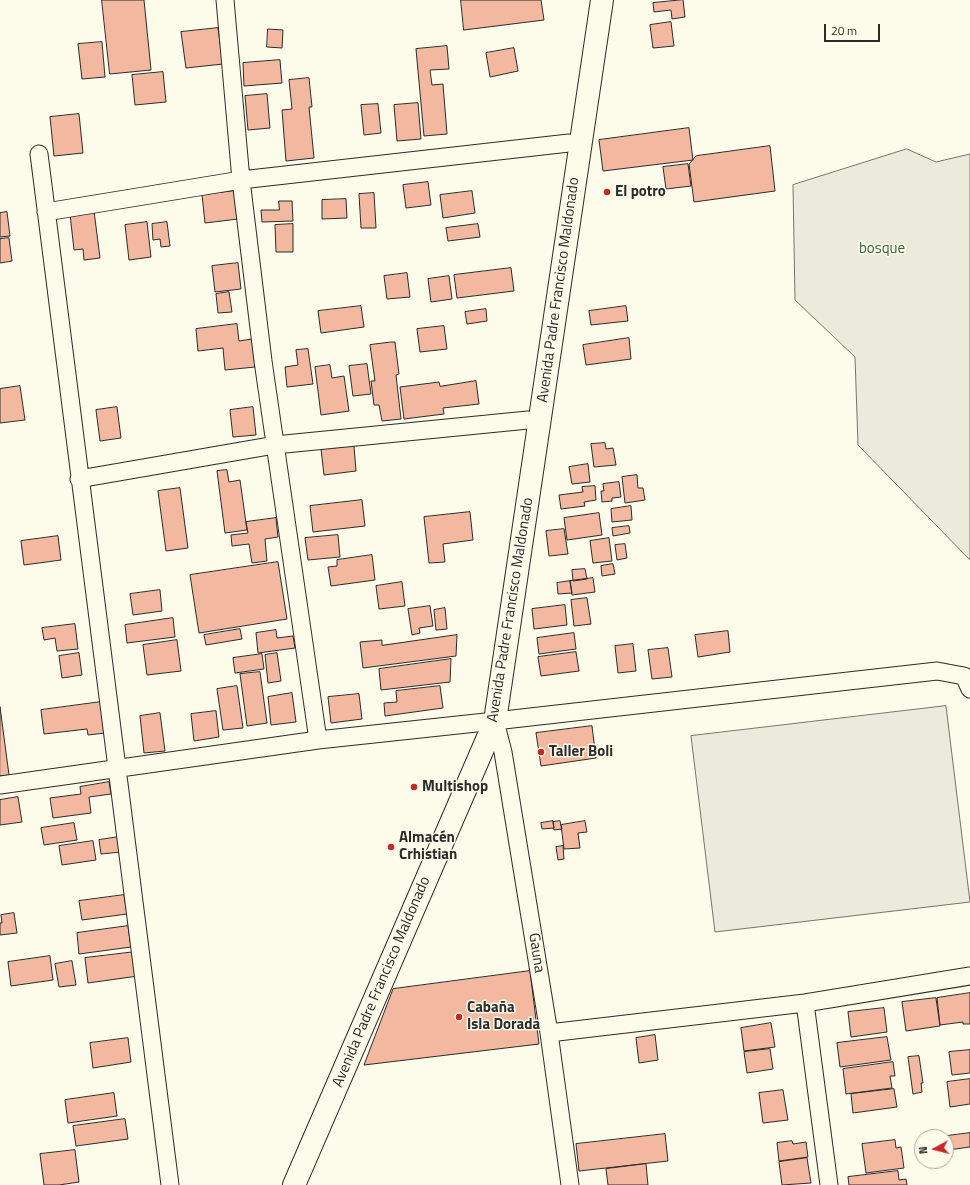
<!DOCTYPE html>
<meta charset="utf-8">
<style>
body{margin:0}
#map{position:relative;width:970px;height:1185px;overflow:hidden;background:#fdfbea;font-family:"Titillium Web",sans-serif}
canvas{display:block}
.north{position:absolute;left:914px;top:1129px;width:40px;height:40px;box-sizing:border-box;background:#fdfbea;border:1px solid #a9a89e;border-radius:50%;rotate:263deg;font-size:11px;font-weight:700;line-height:16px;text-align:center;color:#2b2b2b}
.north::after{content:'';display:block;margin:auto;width:14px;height:18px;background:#c62828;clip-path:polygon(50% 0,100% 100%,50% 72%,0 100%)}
.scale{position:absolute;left:824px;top:24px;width:56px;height:18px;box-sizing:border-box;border:2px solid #2b2b2b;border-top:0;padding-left:5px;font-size:12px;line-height:14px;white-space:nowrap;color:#2b2b2b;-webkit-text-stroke:3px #fdfbea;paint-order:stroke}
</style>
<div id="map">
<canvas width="970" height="1185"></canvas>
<div class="north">N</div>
<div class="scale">20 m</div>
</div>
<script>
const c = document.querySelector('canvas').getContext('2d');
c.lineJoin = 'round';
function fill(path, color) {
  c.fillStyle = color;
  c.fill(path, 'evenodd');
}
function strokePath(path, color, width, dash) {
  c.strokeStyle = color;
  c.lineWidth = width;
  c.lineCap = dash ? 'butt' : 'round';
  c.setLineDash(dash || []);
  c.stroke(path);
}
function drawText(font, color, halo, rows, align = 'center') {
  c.font = font + ' "Titillium Web",sans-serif';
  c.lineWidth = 3;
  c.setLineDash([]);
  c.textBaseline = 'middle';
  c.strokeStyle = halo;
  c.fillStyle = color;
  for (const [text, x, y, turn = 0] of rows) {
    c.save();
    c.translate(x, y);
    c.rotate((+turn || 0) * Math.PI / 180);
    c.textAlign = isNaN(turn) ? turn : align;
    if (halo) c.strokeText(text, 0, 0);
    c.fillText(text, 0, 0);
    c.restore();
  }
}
const green = new Path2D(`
 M907,149l29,13 34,-8v406l-112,-115 -3,-88 -60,-57 -2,-115z
 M946,706l24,196 -255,30 -24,-196z`);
fill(green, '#ecebdb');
strokePath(green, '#74746e', 1);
const building = new Path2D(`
 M102,0h42l7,70 -41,4z
 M461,0h80l3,20 -80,10z
 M683,0l2,17 -13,2 -1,-9 -17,2 -1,-9z
 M671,22l3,24 -21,2 -3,-23z
 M218,28l5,36 -37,4 -5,-36z
 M268,29l15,1 -1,18 -15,-1z
 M102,42l3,35 -23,2 -4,-35z
 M447,46l2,23 -19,1 2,15 11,-1 4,50 -23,2 -8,-87z
 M514,48l4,23 -28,6 -4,-24z
 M280,60l2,23 -38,3 -1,-23z
 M163,72l3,30 -31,3 -3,-30z
 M309,78l3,29h-3l5,51 -28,3 -4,-51 10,-1 -3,-29z
 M267,94l3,34 -22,2 -3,-34z
 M418,103l3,36 -24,2 -3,-36z
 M378,104l3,29 -17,2 -3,-30z
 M79,114l4,39 -29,3 -4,-39z
 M689,128l4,32 -90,11 -4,-31z
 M770,146l5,45 -81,11 -5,-38 7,-8z
 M688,164l3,22 -25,3 -3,-22z
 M428,182l3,23 -25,3 -3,-23z
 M235,191l3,28 -33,4 -3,-28z
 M472,191l3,22 -32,5 -3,-23z
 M374,193l2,35h-15l-2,-34z
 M346,199l1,19 -25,1v-19z
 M279,201h13l1,20 -31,1 -1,-12h18z
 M94,211l6,47 -16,2 -1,-11 -9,1 -4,-36z
 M7,212l3,24 -10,1v-24z
 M147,222l4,35 -22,3 -4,-35z
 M167,222l3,24 -9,1 -1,-8 -7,1 -1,-16z
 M293,224v28h-17l-1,-27z
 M478,224l2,13 -32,4 -2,-13z
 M9,238l3,23 -12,2v-24z
 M238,263l3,26 -26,3 -3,-26z
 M511,268l3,23 -57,7 -3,-23z
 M407,273l3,24 -23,2 -3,-23z
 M449,276l3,23 -21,3 -3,-23z
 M229,292l3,20 -14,1 -2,-19z
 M361,306l3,21 -43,6 -3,-22z
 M626,306l2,15 -37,4 -2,-14z
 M486,309l1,12 -20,3 -2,-12z
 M237,324l2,17 13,-2 3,28 -30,3 -2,-22 -25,3 -2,-22z
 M444,326l3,23 -27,3 -3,-23z
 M629,338l2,21 -45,6 -3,-20z
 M391,342h4l4,32 -3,1 5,44 -19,2 -3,-16h-5l-3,-24h4l-5,-36z
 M308,349l5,35 -26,3 -2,-20 13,-2 -2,-15z
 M367,364l4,30 -18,2 -4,-30z
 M330,365l2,13 12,-2 5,35 -28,4 -6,-48z
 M476,381l3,23 -36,4 1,6 -40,5 -4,-32 39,-5 1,4z
 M20,386l5,34 -25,3v-34z
 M117,407l4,31 -21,3 -4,-31z
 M253,407l3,28 -23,2 -3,-27z
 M605,443l1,6 7,-1 3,17 -22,2 -3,-23z
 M354,446l2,25 -32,4 -3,-26z
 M588,464l2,18 -18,2 -3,-17z
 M227,470l2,12 11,-2 7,50 -22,3 -8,-62z
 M637,475l1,13h5l2,12 -20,3 -3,-26z
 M619,482l2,15 -9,1v3l-10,1 -1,-11h3l-1,-7z
 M595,486l1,14 -12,2 1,4 -24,3 -2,-14 24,-3 -1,-5z
 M180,488l8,60 -22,3 -8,-60z
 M362,500l3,26 -52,6 -3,-26z
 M631,506l1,14 -20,2 -1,-13z
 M470,512l3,28 -30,4 2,18 -16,1 -5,-46z
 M599,513l3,22 -35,5 -3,-22z
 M276,518l2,19 -13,2 2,22 -15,2 -3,-19 -17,2 -1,-11 17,-2 -2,-11z
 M629,526l1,7 -17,3 -1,-8z
 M564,529l4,25 -19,2 -3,-25z
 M338,535l2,22 -32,3 -3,-22z
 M58,536l3,24 -37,5 -3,-24z
 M609,538l3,23 -19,2 -3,-22z
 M625,544l2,14 -10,2 -2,-15z
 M372,555l3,25 -44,6 -3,-19 9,-1v-6z
 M278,562l9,57 -88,14 -9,-58z
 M613,564l2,10 -13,2 -1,-10z
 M585,569l2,10 -14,2 -1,-11z
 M593,578l2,14 -23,3 -2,-14z
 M570,581l2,12 -14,1 -1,-11z
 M402,582l3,24 -26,3 -3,-23z
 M160,590l2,21 -29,4 -3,-21z
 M587,598l4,26 -17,2 -3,-26z
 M565,605l2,20 -33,4 -2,-20z
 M430,606l3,20 -14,2 1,5 -8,2 -4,-26z
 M445,608l2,21 -11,1 -2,-20z
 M173,618l2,19 -48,6 -2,-18z
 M75,624l3,25 -21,2 -2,-13 -11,2 -2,-12z
 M240,629l2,10 -36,6 -2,-10z
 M276,630l1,8 16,-2 2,12 -37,5 -2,-20z
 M728,631l2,21 -32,5 -3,-22z
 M574,633l2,16 -37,5 -2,-16z
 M457,635l-1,21 -93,12 -3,-26 22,-2v5z
 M177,640l4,31 -34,4 -4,-30z
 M633,644l3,27 -18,2 -3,-27z
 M668,648l4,29 -20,2 -4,-29z
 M576,652l3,19 -38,5 -3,-19z
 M79,653l3,22 -20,3 -3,-22z
 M277,653l4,28 -13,2 -3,-28z
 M262,654l2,15 -29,4 -2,-15z
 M451,659l-1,23 -69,8 -2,-21z
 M260,672l7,51 -20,3 -7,-52z
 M237,686l6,42 -20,2 -6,-41z
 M440,686l3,22 -58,8 -1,-13 13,-1 -1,-11z
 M292,693l4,29 -25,3 -3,-28z
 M359,694l3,25 -31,4 -3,-26z
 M101,702l4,31 -17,2 -1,-6 -43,5 -3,-24z
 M0,707l9,68 -9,1z
 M216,711l3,26 -25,4 -3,-27z
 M160,713l5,38 -21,2 -4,-37z
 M592,726l4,32 -55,8 -5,-33z
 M109,782l2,12 -22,3 2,16 -38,5 -3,-20 31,-4 -1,-7z
 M18,797l4,25 -22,3v-25z
 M553,821l1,7 -12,1 -1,-6z
 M560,821l2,8 -8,1 -1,-8z
 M585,821l2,11 -9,1 2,15 -16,1 -3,-24z
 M74,823l3,17 -33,5 -3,-17z
 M119,837l2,15 -20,2 -2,-14z
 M93,841l3,19 -34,5 -3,-19z
 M563,846l1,13 -6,1 -2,-13z
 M124,895l3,19 -45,6 -3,-19z
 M14,913l3,20 -17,2v-12h2l-1,-8z
 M128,926l3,21 -52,7 -2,-21z
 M135,952l3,24 -50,7 -3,-25z
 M50,956l3,24 -42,6 -3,-24z
 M72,961l4,24 -17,2 -4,-23z
 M530,971l9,73 -175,21 29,-76z
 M970,993v31h-7v-2l-23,3 -3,-27z
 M936,998l4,28 -34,5 -4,-29z
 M884,1008l3,24 -36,5 -3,-25z
 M771,1023l4,24 -31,4 -3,-23z
 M655,1035l3,25 -19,3 -3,-25z
 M887,1037l4,23 -51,7 -3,-24z
 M128,1038l3,24 -38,6 -3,-25z
 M770,1049l3,20 -26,4 -3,-21z
 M970,1050v23l-18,2 -3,-23z
 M919,1056l4,27h-2l1,9 -9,2 -5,-37z
 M893,1062l2,14h-5l2,12 -46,6 -3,-25z
 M970,1079v25l-20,3 -3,-25z
 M894,1089l3,18 -44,6 -2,-19z
 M783,1090l5,30 -25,3 -4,-30z
 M114,1093l3,23 -49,7 -3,-23z
 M125,1119l3,20 -52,7 -3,-20z
 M970,1133v14l-22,3 -1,-14z
 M665,1134l3,27 -89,10 -3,-27z
 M895,1140l1,8 5,-1 3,21 -38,5 -4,-29z
 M792,1141l1,3 13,-2 2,15 -29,4 -2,-18z
 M75,1150l4,32 -20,3h-15l-4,-31z
 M807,1158l4,25 -29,2 -3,-23z
 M646,1164l2,21h-40l-2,-16z
 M898,1171l1,9 7,-1 1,6h-58l-1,-8z`);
fill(building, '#f2b8a0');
strokePath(building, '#2b2b2b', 1);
const street = new Path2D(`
 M225,0l16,180 22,181 55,379
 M39,154l131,1031
 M46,212l195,-32 328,-37
 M79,479l196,-34 253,-25
 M495,721l8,31 46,281 21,152
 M0,785l318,-45 177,-19 442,-50 27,5 6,13
 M805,1003l24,182
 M549,1033l256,-30 165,-27`);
const secondary = new Path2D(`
 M294,1185l201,-464 107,-721`);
strokePath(street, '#2b2b2b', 19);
strokePath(secondary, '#2b2b2b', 24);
strokePath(street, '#fdfbea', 17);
strokePath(secondary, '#fdfbea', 22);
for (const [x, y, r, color] of [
 [607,192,4,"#c62828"],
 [541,752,4,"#c62828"],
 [414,787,4,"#c62828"],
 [391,847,4,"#c62828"],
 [459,1017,4,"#c62828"]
]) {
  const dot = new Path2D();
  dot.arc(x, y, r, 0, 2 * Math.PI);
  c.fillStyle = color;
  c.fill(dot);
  strokePath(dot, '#fdfbea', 1.5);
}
drawText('bold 15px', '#2b2b2b', '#fdfbea', [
 ["El potro",615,192],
 ["Taller Boli",549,752],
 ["Multishop",422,787],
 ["Almacén",399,838],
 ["Crhistian",399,855],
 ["Cabaña",467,1008],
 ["Isla Dorada",467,1025]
], 'left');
drawText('15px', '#34623c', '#fdfbea', [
 ["bosque",882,249]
]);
drawText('15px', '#2b2b2b', '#fdfbea', [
 ["Avenida Padre Francisco Maldonado",559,290,-82],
 ["Avenida Padre Francisco Maldonado",511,610,-81],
 ["Gauna",536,953,81],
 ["Avenida Padre Francisco Maldonado",382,982,-67]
]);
</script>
